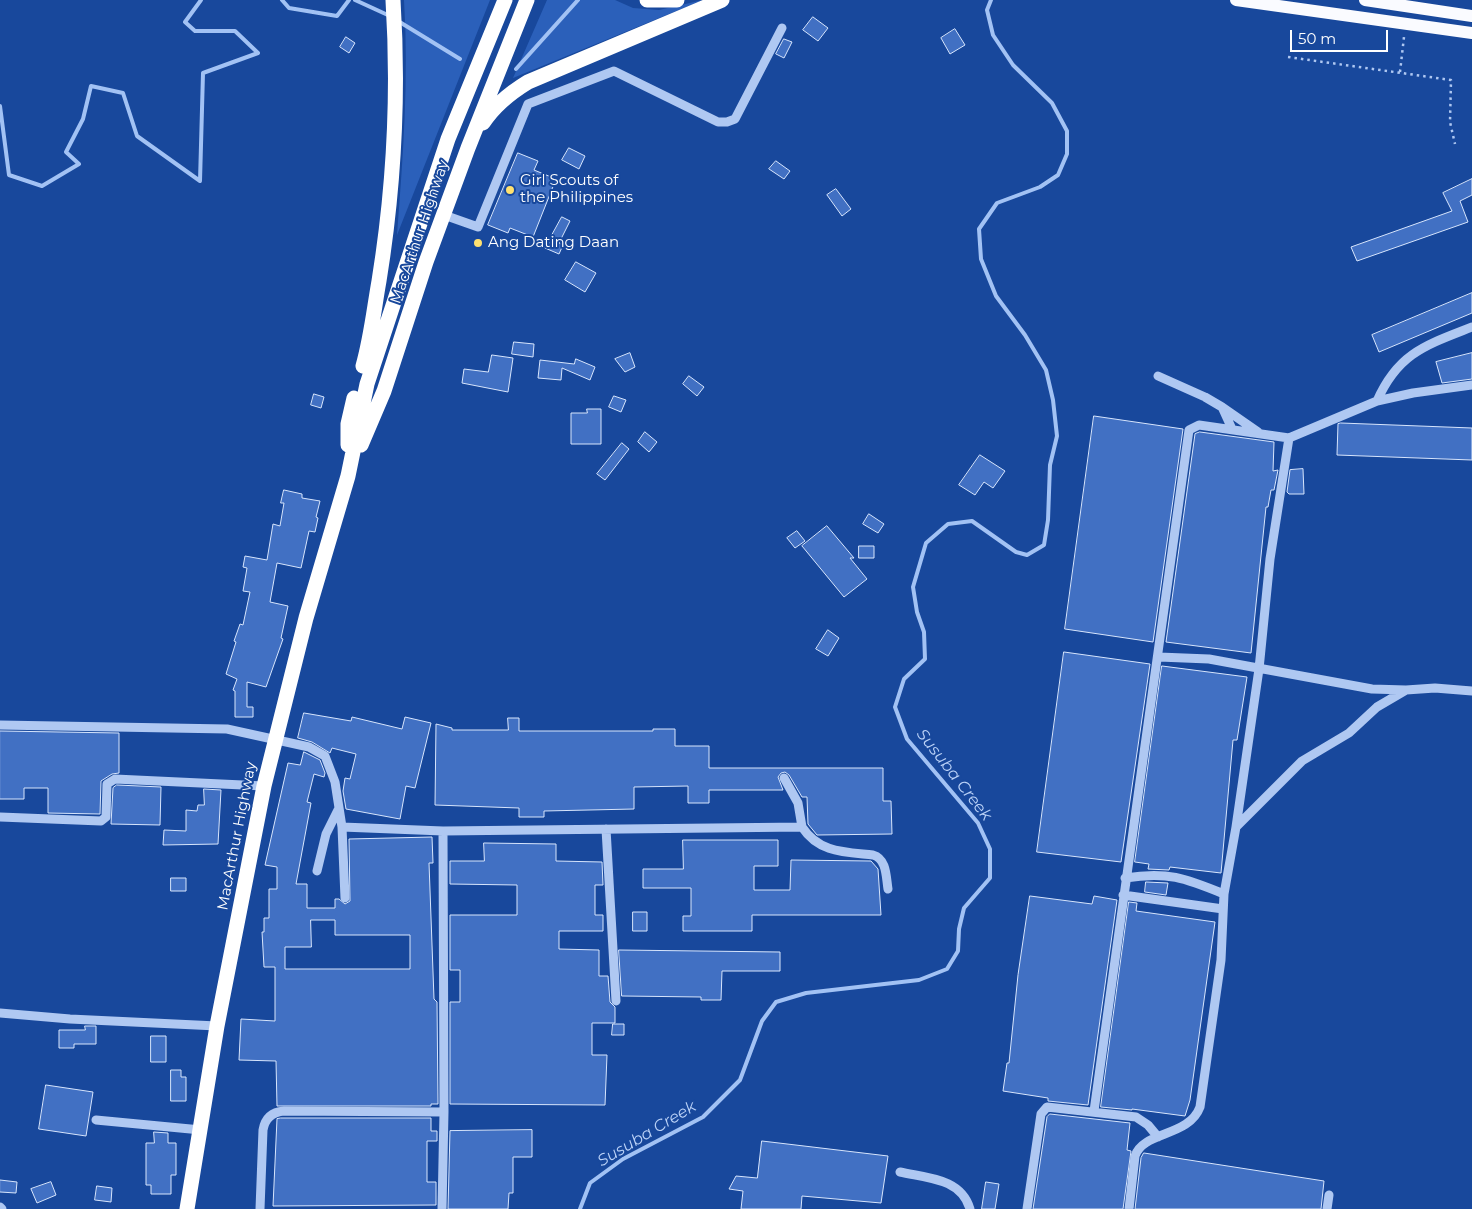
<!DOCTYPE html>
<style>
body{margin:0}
#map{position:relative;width:1472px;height:1209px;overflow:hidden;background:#18489c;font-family:Montserrat,sans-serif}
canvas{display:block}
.scale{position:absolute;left:1290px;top:30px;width:98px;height:22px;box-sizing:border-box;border:2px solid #fff;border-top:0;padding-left:6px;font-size:15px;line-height:18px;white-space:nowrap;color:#fff;-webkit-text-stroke:4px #18489c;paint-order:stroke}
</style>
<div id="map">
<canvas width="1472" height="1209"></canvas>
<div class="scale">50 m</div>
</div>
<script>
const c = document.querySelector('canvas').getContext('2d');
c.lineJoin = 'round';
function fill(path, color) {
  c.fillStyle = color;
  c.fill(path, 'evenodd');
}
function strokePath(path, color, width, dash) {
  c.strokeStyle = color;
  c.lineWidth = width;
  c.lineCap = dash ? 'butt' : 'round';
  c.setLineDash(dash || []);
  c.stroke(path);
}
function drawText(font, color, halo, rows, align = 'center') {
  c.font = font + ' Montserrat,sans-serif';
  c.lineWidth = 4;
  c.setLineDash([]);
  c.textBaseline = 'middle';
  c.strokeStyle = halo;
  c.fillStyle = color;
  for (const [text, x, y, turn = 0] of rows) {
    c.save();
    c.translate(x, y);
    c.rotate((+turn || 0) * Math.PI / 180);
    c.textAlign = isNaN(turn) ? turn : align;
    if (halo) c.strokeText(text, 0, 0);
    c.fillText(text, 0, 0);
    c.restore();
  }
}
fill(new Path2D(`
 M404,0h86l-93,235c6,-78 12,-156 7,-235z
 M547,0h68l18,8 26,2 44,-10 -190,78z`), '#2b60ba');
strokePath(new Path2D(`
 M282,0l7,8 48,8 12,-16
 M355,0l35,16
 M398,21l62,38
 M516,69l62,-69
 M0,106l9,69 33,11 37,-22 -13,-12 17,-33 8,-33 32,7 14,43 63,45 3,-108 55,-20 -23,-22h-40l-10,-9 16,-22
 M580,1209l10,-26 33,-24 80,-42 37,-37 22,-59 14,-19 30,-9 113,-13 28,-11 11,-18 1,-22 5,-21 26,-30v-29l-12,-26 -71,-84 -12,-32 9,-28 21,-20 -1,-27 -7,-20 -4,-25 13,-44 22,-19 24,-3 44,31 11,3 17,-10 4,-25 2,-55 7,-29 -4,-36 -7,-30 -21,-35 -29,-39 -15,-37 -2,-30 18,-26 43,-16 18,-12 9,-21v-23l-15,-28 -39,-38 -20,-30 -6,-25 4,-10`), '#a2c2f4', 4);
const building = new Path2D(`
 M813,17l15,11 -10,13 -15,-11z
 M955,29l10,16 -15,9 -9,-16z
 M346,37l9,6 -6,10 -9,-6z
 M784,39l8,3 -8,16 -8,-4z
 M569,148l16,8 -6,13 -17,-9z
 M518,153l20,8 -4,9 22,9 -23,58 -23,-9 -2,5 -20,-8z
 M776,161l14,10 -6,8 -15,-10z
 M1472,179v16l-12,6 8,21 -111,39 -6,-14 101,-36 -9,-18z
 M836,189l15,20 -9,7 -15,-21z
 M562,217l8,4 -11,22 4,2 -4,9 -14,-6z
 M576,262l20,11 -11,19 -20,-12z
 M1472,293v20l-93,39 -7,-17z
 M514,342l20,2 -1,13 -21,-3z
 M630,353l5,14 -10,5 -10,-13z
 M1472,353v26l-30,4 -6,-21z
 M492,355l21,3 -5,34 -46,-9 2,-14 24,3z
 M576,359l19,8 -5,13 -28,-12 -1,12 -23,-2 2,-18 34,4z
 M689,376l15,11 -7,9 -14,-12z
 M314,394l10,3 -3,11 -10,-3z
 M614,396l12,4 -5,12 -12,-5z
 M587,409h14v35h-30v-31h16z
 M1094,416l89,13 -30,213 -88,-13z
 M1341,423l131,5v32l-135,-5 1,-31z
 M645,432l12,10 -8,10 -11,-10z
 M1200,432l74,10 -1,29 5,-1 -4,20h-3l-3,17h-2l-15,146 -85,-11 29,-208z
 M622,443l7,6 -24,31 -8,-6z
 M980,455l25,16 -12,17 -9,-6 -9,13 -16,-10z
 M1303,469l1,25h-15l-2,-2 3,-22z
 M284,490l18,4v4l18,3 -4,16 2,1 -3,14 -6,-1 -8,37 -24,-5 -7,39 18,4 -7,32 2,1 -17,48 -19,-5v25h6v10h-18v-26l-2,-1 4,-11 -11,-5 10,-32 -2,-1 6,-17 3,1 7,-33 -7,-1 4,-23 -4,-1 2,-11 22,4 6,-36 7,2 4,-23h-3z
 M869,514l15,10 -6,9 -15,-9z
 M827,526l27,32h-4l17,21 -23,18 -42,-51z
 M797,531l8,10 -10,7 -8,-10z
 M859,546h15v12h-15z
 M828,630l11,8 -11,18 -12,-7z
 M1064,652l86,12 -29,198 -84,-10z
 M1162,666l85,11 -10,63h-4l-12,133 -51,-6 -1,3 -21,-1 1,-5 -14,-2z
 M304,713l47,8 1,-4 50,12 3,-12 26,6 -16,65 -9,-2 -6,33 -54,-10 -3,-18 2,-13 5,1 6,-25 -24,-6 -2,5 -18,-11 -14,-4z
 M508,718h11v13h134v-2h22v17h34v22h174v33h8l1,33 -75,1 -9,-11 -1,-27h-5l-13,-22 -4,-3 -4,1 -3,4 5,13h-74v13h-21v-17l-54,1v22l-90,2v6h-25v-9l-84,-3 1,-81 16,4v2h56z
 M0,731l119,2v40l-7,1 -11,7 -1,33 -52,-1v-25h-24v11h-24z
 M304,752l16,8 5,13 -1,4 -10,-3 -7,28 4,1 -15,81h11v24h28v-9h4l6,5 5,-3 -1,-62 83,-2 1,26h-4l5,136 3,3 1,102h-7v2h-154l-1,-45 -37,-1 2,-41 34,2v-54h-11l-2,-35h2v-14h5v-29h8v-22l-12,-2 23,-102 12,2zM311,920h24v15h75v34h-125v-22h26z
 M117,785l44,2 -1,38 -49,-1 2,-36z
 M204,789l17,1 -3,54 -55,1 1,-15 22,1v-21l11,1 1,-6h6z
 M683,840h95v26h-24v24h36l1,-30 80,1 7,8 3,46h-129v16h-69v-15h8v-28h-48v-19h40z
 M484,843l72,1v17l46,1 1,23h-8v30h8v16h-44v18l40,1v26h9l2,26 5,5v16h-23v32h15l-2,50 -155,-1v-102h10v-32h-10v-55h67v-30l-67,-1v-23h34z
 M171,878h15v13h-15z
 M1146,882l22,1 -2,12 -21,-3z
 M1030,896l62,8 2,-8 23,4 -29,205 -40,-4v-3l-45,-7 4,-28h2l9,-88z
 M1129,902l8,1 -1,8 79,11 -25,178 -5,16 -53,-7v1l-31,-3z
 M633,912h14v19h-14z
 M619,950l161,2v19h-58l-1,29h-20v-3l-79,-1z
 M613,1024h11v11h-12z
 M85,1026h11v18h-22v4h-15v-18h26z
 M151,1036h15v26h-15z
 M171,1070h10v7h5v24h-15z
 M46,1085l47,7 -7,44 -47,-7z
 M1050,1114l80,9 -3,27 4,1 -8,58h-90l14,-92z
 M281,1118h150v13h6v10h-10v41h9v23l-163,1 4,-87z
 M532,1130v27h-19v36h-4l-1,16h-60l2,-78z
 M154,1132l14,1v10h8v32h-5v19h-20v-9h-5v-42h8z
 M762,1141l126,15 -7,47 -79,-7 -1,13h-60l2,-18 -14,-2 7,-13 21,2z
 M1144,1153l180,28 -3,28h-186l6,-51z
 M0,1180l17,2 -1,11 -16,-1z
 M51,1182l5,13 -19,8 -6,-14z
 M986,1182l13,2 -4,25h-13z
 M97,1186l15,2 -1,14 -16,-2z`);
fill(building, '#4170c3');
strokePath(building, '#d7e5fc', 1);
strokePath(new Path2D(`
 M1288,57l163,23 -1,42 5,22
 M1400,72l4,-35`), '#afc8f2', 2.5, [2.5, 4]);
strokePath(new Path2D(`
 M444,215l34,12 50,-123 86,-33 104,51h9l8,-3 47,-91
 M1158,376l47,21 17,10 10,22
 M1377,401c21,-48 49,-56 95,-74
 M1222,407l36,25
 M1159,657l50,2 163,30 34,1
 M0,725l227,4 82,18 16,9 10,26 7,45 101,4
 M784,778l14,25 4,24
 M0,817l101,4 5,-4 1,-33 8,-5 149,7
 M342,827l3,71
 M1236,827l23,-158 11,-110 19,-121
 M606,829l10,172
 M317,871l9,-37 12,-24
 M1125,878c42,-7 60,0 99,16
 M1123,895l100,14
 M0,1013l70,6 147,7
 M1094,1111l95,-681 10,-5 90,13 88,-37 36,-8 59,-8
 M96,1120l105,10
 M900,1172c27,6 61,6 70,37
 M0,1207l2,2
 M260,1209l3,-79c2,-12 9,-18 21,-19l160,1 -1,-281 359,-4c17,26 43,25 71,28 14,4 13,22 15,34
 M442,1209l2,-97
 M1027,1209l14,-95 6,-7 89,10 12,8 10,12
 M1129,1209l6,-53c8,-25 54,-19 65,-49l21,-147 3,-66 12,-67 66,-66 47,-28 28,-26 29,-17 29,-2 37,3
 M1327,1209l2,-14`), '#afc8f2', 9);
strokePath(new Path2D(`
 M1236,0l236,33
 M1365,0l107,16`), '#fafbff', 12);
strokePath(new Path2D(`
 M647,0h30
 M483,123c11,-17 27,-30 45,-41l194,-82
 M363,366c8,-28 11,-57 16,-85 15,-93 20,-187 14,-281
 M348,445v-21l6,-26
 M361,445l23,-54 42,-129 42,-114 59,-148
 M187,1209l30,-183 47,-240 42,-168 42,-142 19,-92 81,-245 57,-139`), '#fff', 15);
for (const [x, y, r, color] of [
 [510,190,5,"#ffe170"],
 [478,243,5,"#ffe170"]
]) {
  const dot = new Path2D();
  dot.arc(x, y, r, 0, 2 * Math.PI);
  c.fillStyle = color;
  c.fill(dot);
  strokePath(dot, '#18489c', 2);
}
drawText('15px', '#fff', '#18489c', [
 ["Girl Scouts of",520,181],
 ["the Philippines",520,198],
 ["Ang Dating Daan",488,243]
], 'left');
drawText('15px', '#fff', '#18489c', [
 ["MacArthur Highway",420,232,-71],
 ["MacArthur Highway",237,836,-79]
]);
drawText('italic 16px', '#bcd3f8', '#18489c', [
 ["Susuba Creek",954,775,52],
 ["Susuba Creek",647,1134,-31]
]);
</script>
